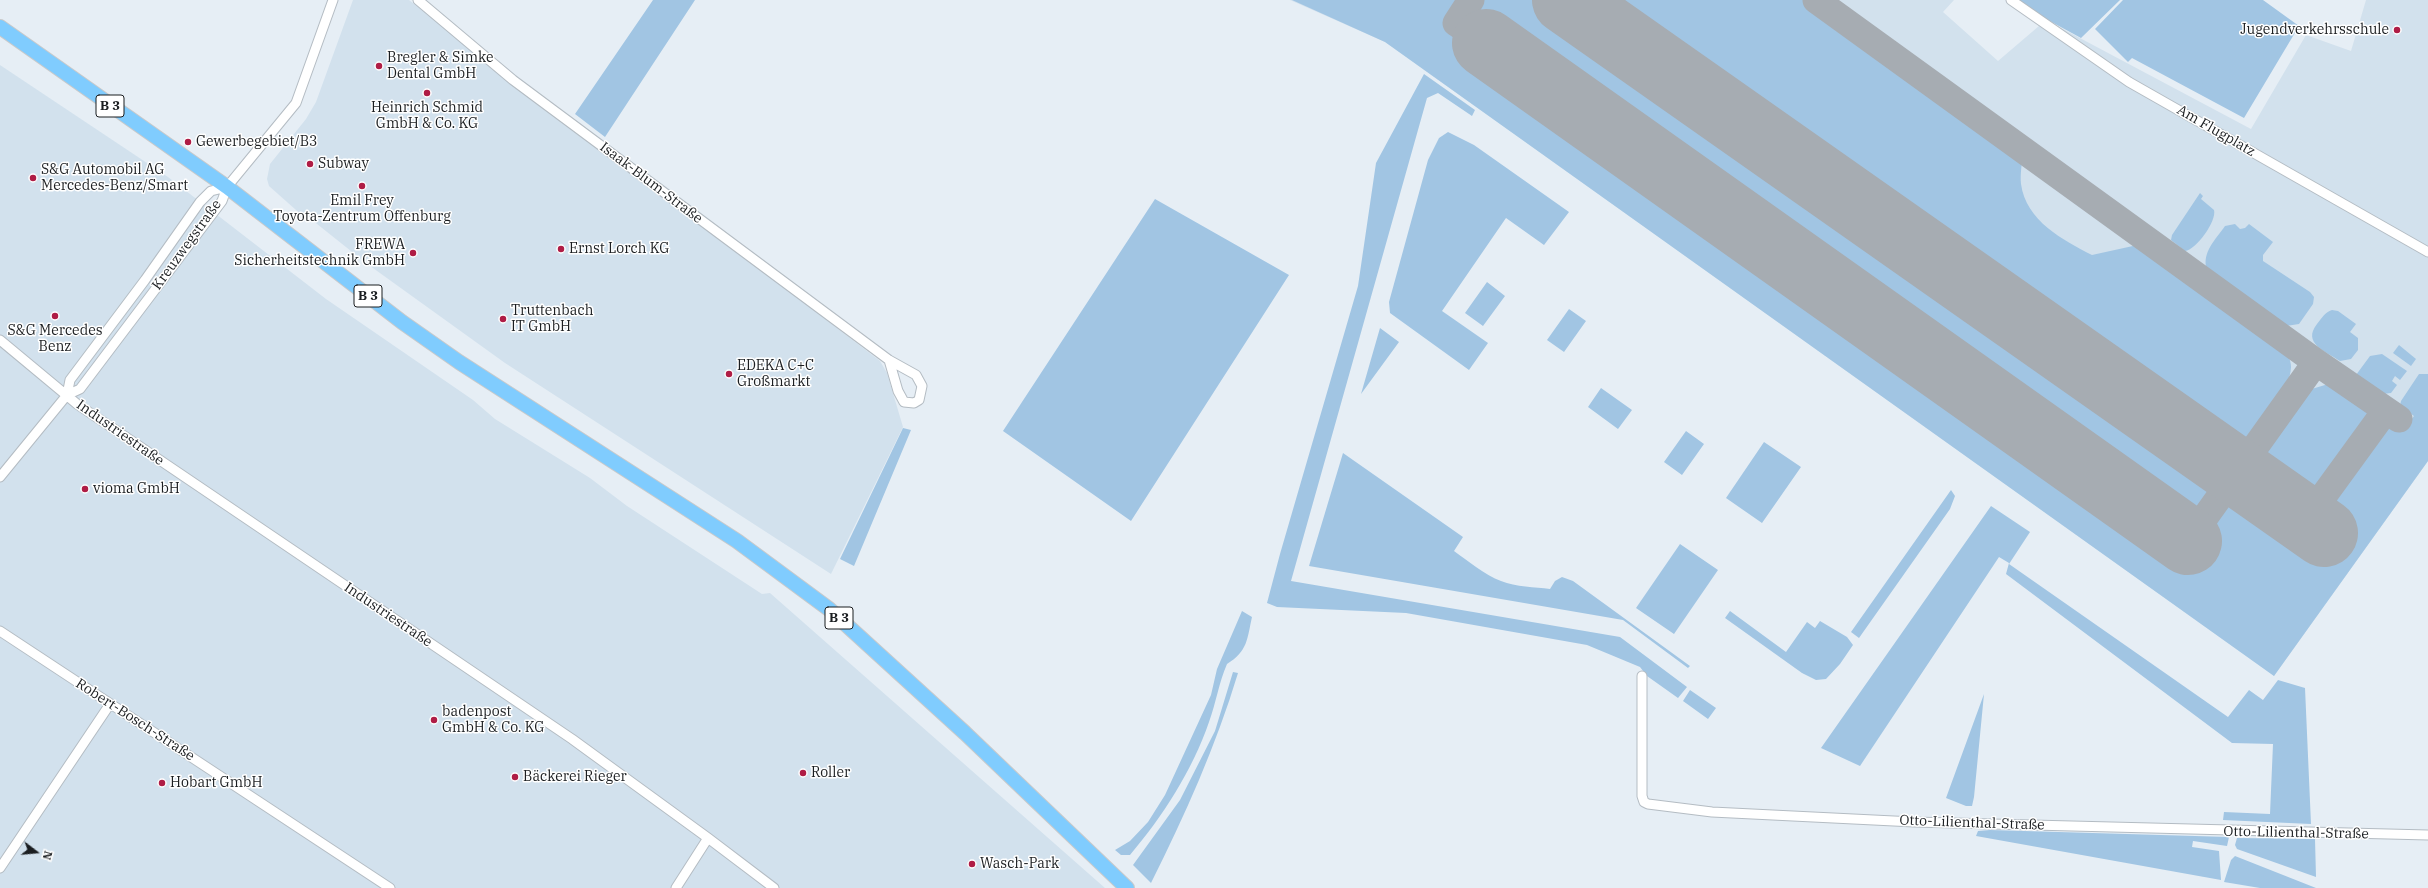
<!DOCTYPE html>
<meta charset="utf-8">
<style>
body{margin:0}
#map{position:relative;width:2428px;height:888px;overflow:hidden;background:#e6eef5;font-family:"IBM Plex Serif",serif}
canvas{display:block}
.north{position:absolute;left:16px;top:832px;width:40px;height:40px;-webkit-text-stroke:3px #fff;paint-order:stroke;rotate:106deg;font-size:11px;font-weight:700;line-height:16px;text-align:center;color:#1b1e21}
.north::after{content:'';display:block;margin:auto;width:14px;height:18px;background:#1b1e21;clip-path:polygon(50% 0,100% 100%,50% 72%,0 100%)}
</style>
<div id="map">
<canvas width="2428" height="888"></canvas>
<div class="north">N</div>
</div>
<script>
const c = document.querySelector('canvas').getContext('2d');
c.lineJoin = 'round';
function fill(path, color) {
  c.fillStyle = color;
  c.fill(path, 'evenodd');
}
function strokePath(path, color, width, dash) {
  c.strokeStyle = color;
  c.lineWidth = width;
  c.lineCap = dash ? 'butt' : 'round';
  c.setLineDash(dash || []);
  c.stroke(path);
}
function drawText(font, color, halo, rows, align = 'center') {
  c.font = font + ' "IBM Plex Serif",serif';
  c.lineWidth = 3;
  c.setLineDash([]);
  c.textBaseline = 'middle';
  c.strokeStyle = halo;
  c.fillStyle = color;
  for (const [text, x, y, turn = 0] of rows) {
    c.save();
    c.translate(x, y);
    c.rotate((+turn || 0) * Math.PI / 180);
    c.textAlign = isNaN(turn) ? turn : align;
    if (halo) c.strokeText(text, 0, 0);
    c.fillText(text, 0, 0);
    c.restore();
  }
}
fill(new Path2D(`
 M353,0h56l471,361 7,12 16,54 -72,147 -326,-211 -139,-100 -59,-47 -2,2 -36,-32 -2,-7 3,-15 36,-45 10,-17z
 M1290,0h664l-11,12 55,49 48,-41 205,109 55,-94 45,16 15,-51h62v461l-154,215 -889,-634z
 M0,65l168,112 158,122 147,101 22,19 95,59 37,28 135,88 8,-1 335,295h-1105z`), '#d2e1ed');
fill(new Path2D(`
 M653,0h42l-90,137 -30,-23z
 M1292,0h251l777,549 17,-25 -20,-14 70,-97 19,14 8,-11 -14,-10 1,-5 18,-27h9v87l-154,215 -889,-634z
 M1599,0h208l216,153c-1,10 -3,21 -2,31 5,37 42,56 71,71l50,-11 12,6 130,93c2,7 7,17 7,24 -1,23 -26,68 -50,73 -6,2 -13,0 -19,0z
 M2011,0h109l-39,38z
 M2123,0h140l36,26 -55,92 -112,-60 -4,4 -33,-33z
 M1424,74l51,36 -3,6 -34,-23 -11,5 -136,483 329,56 67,50 -9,11 -31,-22 -7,-9 -53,-22 -181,-32 -129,-6 -10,-4 13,-49 78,-268 18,-123z
 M1448,132l26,13 95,67 -25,33 -38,-27 -64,93 46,32 -19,27 -79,-57 -1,-11 39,-142 11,-22z
 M2200,193l3,3 -2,3 13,11c3,11 -18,40 -29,41l-14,-11 1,-5z
 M1155,199l134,76 -158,246 -128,-90z
 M2235,224l5,5 5,-1 4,-4 24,18 -10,13v6l47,31 4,5 -1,7 -14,20 -13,2 -79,-56c-6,-17 9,-31 18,-44z
 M1487,282l18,14 -22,30 -18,-13z
 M1569,309l17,12 -22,31 -17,-12z
 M2332,310l6,1 18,13 -6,8 8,6v12l-7,9 -11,2c-15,-10 -38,-18 -23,-37 5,-6 8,-12 15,-14z
 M1380,328l19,14 -38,52z
 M2399,345l17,14 -5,7 -18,-13z
 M2382,354l25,17 -7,9 -5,-4 -3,5 5,4 -6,8 -9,1 -26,-19 14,-19z
 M2335,382l15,6 32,22 -70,96 -55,-38 -2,-8 6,-13 44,-56z
 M1601,388l31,22 -14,19 -30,-22z
 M903,428l8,2 -57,136 -14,-7z
 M1686,431l18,13 -22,31 -18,-13z
 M1764,442l37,25 -39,56 -36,-25z
 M1343,453l120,84 -9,14c14,10 31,24 47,30 15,6 34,6 49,8l5,-8 7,-4 11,4 117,85 -2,2 -65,-48 -314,-54z
 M1951,490l4,6 -5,13 -91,129 -8,-6z
 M1991,506l39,26 -21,32 219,153 21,-27 14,10 15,-20 27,8 6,136 -88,-4 1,-8 46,2 3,-70 -41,-1 -226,-169 3,-11 -10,-6 -139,209 -39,-18z
 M1680,544l38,26 -44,64 -38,-26z
 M1242,611l10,6c-5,22 -4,34 -25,47 -8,18 -11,39 -18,58 -17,49 -46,94 -79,133h-9l-6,-5 15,-9 18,-19 17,-27 46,-100 6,-26z
 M1730,611l56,41 21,-30 8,6 5,-7 27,16 6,8 -13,19 -14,15 -10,1 -14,-7 -77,-55z
 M1233,672l5,1c-22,73 -53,142 -87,210l-18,-18 47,-65 35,-69z
 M1690,690l26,18 -8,11 -25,-18z
 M1984,694l-10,103 -2,9h-6l-20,-8z
 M1990,830l239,7 -2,9 -34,-5 -1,6 27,4 2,29 -245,-44 2,-5z
 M2237,838l78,1 1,38 -79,-28 -2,-4z
 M2235,856l81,32h-56l-36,-6 7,-22z`), '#a1c5e3');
strokePath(new Path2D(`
 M1471,0l-15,23 30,20
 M1816,0l500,362 83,57
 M2306,520l80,-110
 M2188,541l128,-179`), '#a6acb2', 27);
strokePath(new Path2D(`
 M1566,0l758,533
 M1486,43l702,498`), '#a6acb2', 68);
const minor = new Path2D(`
 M418,0l95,80 376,280 27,15 6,11 -3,14 -5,3 -10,-1 -6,-11 -9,-31
 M2011,0l118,82 299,170
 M0,340l77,64 495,335 136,99 66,50
 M67,395l13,-6 142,-188 5,-14 69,-84 37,-103
 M0,477l67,-82 3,-15 75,-100 55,-78 11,-11 16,-4
 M0,631l390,257
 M1642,676v120l2,6 4,2 64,8 202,10 514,13
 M0,868l110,-164
 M676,888l32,-50`);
const primary = new Path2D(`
 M0,27l227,160 175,135 57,40 278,179 92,68 136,124 162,155`);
strokePath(minor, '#b4bcc3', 11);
strokePath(primary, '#c8c9ca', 16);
strokePath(minor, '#fff', 9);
strokePath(primary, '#80ccfe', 14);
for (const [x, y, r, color] of [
 [2397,30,4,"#af1c45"],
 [379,66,4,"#af1c45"],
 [427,93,4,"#af1c45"],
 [188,142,4,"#af1c45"],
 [310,164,4,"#af1c45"],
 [33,178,4,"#af1c45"],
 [362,186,4,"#af1c45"],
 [561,249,4,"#af1c45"],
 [413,253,4,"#af1c45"],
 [55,316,4,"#af1c45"],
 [503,319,4,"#af1c45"],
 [729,374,4,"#af1c45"],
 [85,489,4,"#af1c45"],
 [434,720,4,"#af1c45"],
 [803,773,4,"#af1c45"],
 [515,777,4,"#af1c45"],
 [162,783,4,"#af1c45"],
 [972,864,4,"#af1c45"]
]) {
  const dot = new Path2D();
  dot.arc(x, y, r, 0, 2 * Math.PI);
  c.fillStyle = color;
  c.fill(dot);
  strokePath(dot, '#fff', 1.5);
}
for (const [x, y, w] of [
 [110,106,28],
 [368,296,28],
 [839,618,28]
]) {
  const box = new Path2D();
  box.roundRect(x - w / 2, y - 11, w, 22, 3);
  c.fillStyle = '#fff';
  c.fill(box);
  strokePath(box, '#1b1e21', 1);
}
drawText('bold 13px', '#1b1e21', null, [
 ["B 3",110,106],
 ["B 3",368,296],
 ["B 3",839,618]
]);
drawText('14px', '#1b1e21', '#fff', [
 ["Jugendverkehrsschule",2389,30,"right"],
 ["Bregler & Simke",387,58],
 ["Dental GmbH",387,74],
 ["Heinrich Schmid",427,108,"center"],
 ["GmbH & Co. KG",427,124,"center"],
 ["Gewerbegebiet/B3",196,142],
 ["Subway",318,164],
 ["S&G Automobil AG",41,170],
 ["Mercedes-Benz/Smart",41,186],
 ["Emil Frey",362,201,"center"],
 ["Toyota-Zentrum Offenburg",362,217,"center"],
 ["FREWA",405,245,"right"],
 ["Sicherheitstechnik GmbH",405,261,"right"],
 ["Ernst Lorch KG",569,249],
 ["Truttenbach",511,311],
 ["IT GmbH",511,327],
 ["S&G Mercedes",55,331,"center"],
 ["Benz",55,347,"center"],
 ["EDEKA C+C",737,366],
 ["Großmarkt",737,382],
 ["vioma GmbH",93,489],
 ["badenpost",442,712],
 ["GmbH & Co. KG",442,728],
 ["Roller",811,773],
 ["Bäckerei Rieger",523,777],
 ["Hobart GmbH",170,783],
 ["Wasch-Park",980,864]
], 'left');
drawText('14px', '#1b1e21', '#fff', [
 ["Am Flugplatz",2216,131,30],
 ["Isaak-Blum-Straße",651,183,37],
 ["Kreuzwegstraße",187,245,-54],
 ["Industriestraße",120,433,35],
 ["Industriestraße",388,615,34],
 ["Robert-Bosch-Straße",135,720,33],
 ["Otto-Lilienthal-Straße",1972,823,2],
 ["Otto-Lilienthal-Straße",2296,833,1]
]);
</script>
